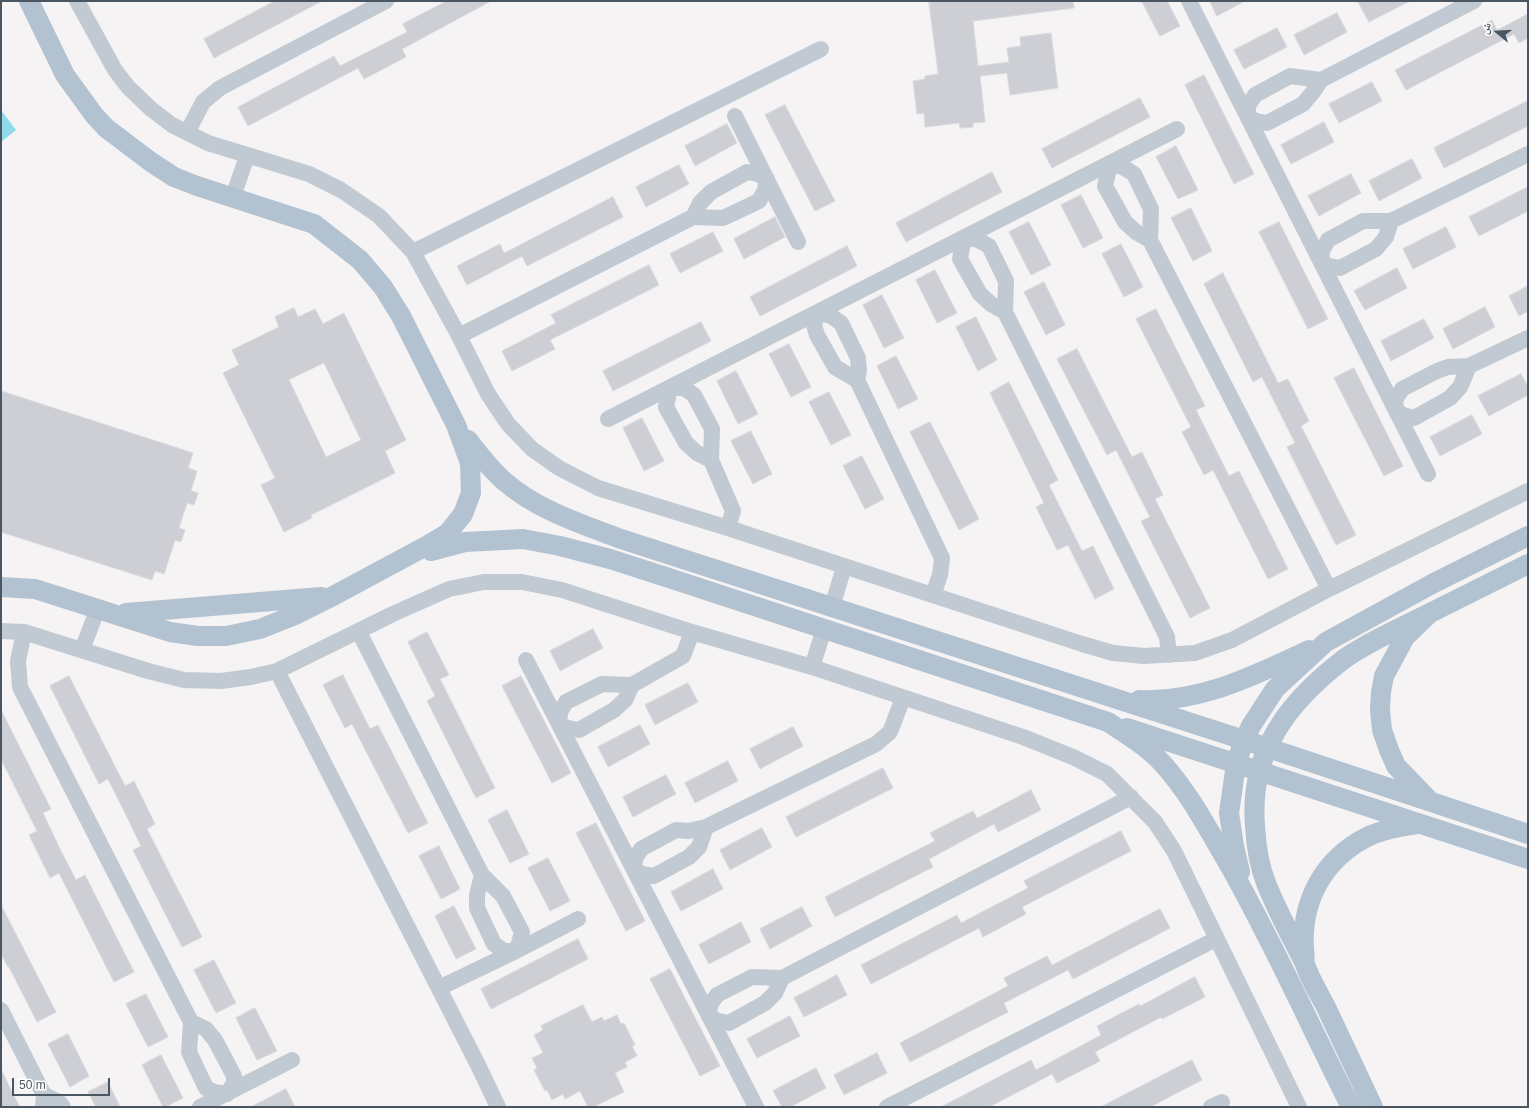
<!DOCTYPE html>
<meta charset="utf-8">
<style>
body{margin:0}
#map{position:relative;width:1529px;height:1108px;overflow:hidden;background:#f5f3f3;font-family:Arial,"Noto Naskh Arabic",sans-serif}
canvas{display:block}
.frame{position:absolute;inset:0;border:2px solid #4a5661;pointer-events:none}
.north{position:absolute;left:1477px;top:12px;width:40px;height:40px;-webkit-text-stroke:3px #fff;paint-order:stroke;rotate:288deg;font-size:11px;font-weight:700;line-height:16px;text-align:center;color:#4a5661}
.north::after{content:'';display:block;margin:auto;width:14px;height:18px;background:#4a5661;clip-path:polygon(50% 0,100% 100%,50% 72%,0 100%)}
.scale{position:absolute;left:12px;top:1078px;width:98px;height:18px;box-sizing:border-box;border:2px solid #4a5661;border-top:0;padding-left:5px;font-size:12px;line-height:14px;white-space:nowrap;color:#4a5661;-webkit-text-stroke:3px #fff;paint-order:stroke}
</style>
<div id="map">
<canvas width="1529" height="1108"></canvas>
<div class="frame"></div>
<div class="north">ش</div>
<div class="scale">50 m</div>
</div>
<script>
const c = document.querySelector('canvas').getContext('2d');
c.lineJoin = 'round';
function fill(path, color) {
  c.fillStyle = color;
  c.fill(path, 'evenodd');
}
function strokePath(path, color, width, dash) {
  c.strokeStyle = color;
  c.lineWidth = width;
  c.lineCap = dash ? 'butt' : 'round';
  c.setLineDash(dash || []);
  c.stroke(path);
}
fill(new Path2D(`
 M1,110l15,20 -15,12z`), '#90daee');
const building = new Path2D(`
 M275,1h47l-108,57 -10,-19z
 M447,1h44l-89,48 4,8 -42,22 -6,-11 -110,58 -10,-19 96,-51 6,10 67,-34 -4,-8z
 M929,1h144l1,7 -101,13 5,45 31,-4 -2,-14 14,-2 -1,-9 31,-4 7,55 -48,7 -3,-22 -27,3 5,46 -12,1v4l-13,1 -1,-5 -34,4 -1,-14 -7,1 -4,-33 12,-2v-3l13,-2z
 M1142,1h25l13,25 -20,10z
 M1210,1h35l-28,15z
 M1358,1h52l-41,21z
 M1337,13l10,19 -43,23 -10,-20z
 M1528,14v24l-9,5 -5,-9 -108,56 -11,-20 97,-50 5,10z
 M1277,28l10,19 -43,22 -10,-19z
 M1204,75l50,99 -20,10 -49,-99z
 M1372,82l10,19 -43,22 -10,-19z
 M1140,98l10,19 -98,51 -10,-19z
 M1528,101v25l-84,42 -10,-20z
 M785,105l50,96 -20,10 -50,-96z
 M1324,122l10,20 -43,22 -10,-19z
 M727,124l10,19 -42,23 -10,-20z
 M1176,146l22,44 -20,9 -22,-42z
 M1412,159l10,19 -43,23 -10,-20z
 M679,165l10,19 -43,23 -10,-20z
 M992,172l10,20 -96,50 -10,-19z
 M1351,174l10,19 -42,23 -11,-20z
 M1528,187v24l-49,25 -10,-19z
 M1081,195l22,43 -20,10 -22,-43z
 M613,197l10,20 -96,49 -5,-10 -55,29 -10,-19 43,-22 4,9z
 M1191,208l21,43 -19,10 -22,-43z
 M775,217l10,20 -41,22 -10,-20z
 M1029,222l22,43 -20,10 -22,-43z
 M1279,222l49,97 -20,10 -49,-97z
 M1446,227l10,20 -43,22 -10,-20z
 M713,232l10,19 -43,22 -10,-19z
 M1121,244l22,43 -19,10 -22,-43z
 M847,246l10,20 -97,50 -10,-19z
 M649,265l10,20 -109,55 5,9 -43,22 -10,-20 54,-28 -5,-8z
 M1397,268l10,20 -42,22 -11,-19z
 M935,270l22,43 -20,10 -21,-43z
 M1223,273l55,110 10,-4 21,42 -8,5 55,109 -20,10 -49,-98 8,-4 -33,-66 -9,5 -49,-98z
 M1044,282l21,43 -19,10 -22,-43z
 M1528,286v25l-9,5 -10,-20z
 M882,295l22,43 -20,10 -21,-43z
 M1485,307l10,20 -42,22 -10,-20z
 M294,308l4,9 17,-8 8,15 21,-11 62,127 -21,11 10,22 -84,42 1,3 -28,14 -23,-47 14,-7 -52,-105 16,-8 -7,-15 47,-23 -4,-10zM324,363l37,77 -35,17 -37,-77z
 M1156,309l49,97 -9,4 33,66 10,-5 49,98 -20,10 -55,-109 -9,5 -22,-43 9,-5 -55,-108z
 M976,317l21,43 -19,11 -22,-44z
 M1424,319l10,19 -43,23 -10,-20z
 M701,322l10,19 -98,50 -10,-20z
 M789,344l22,43 -20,10 -22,-43z
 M1077,349l55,108 10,-5 21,43 -8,4 55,109 -20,10 -49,-97 9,-4 -34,-67 -9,5 -50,-96z
 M896,356l22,43 -20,10 -21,-43z
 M1354,368l49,98 -19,10 -50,-98z
 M736,371l22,43 -20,10 -21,-43z
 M1521,374l7,13v8l-39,21 -11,-20z
 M1009,382l49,98 -9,5 33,66 11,-5 21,43 -19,10 -27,-54 -11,5 -21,-43 8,-4 -54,-110z
 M1,391l192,62 -5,15 9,3 -6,20 7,2 -4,12 -7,-2 -8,25 6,2 -4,12 -6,-2 -11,34 -9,-3 -3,9 -151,-48z
 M829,392l22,43 -20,10 -22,-43z
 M1472,415l10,19 -42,22 -10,-19z
 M642,418l22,43 -20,10 -21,-43z
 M930,422l49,97 -20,11 -49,-98z
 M751,431l21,43 -19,10 -22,-43z
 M862,456l22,43 -19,10 -22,-43z
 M593,629l10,19 -43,23 -10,-20z
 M427,632l22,43 -9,4 55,109 -19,10 -49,-97 8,-5 -27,-54z
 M343,675l27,54 8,-4 50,98 -20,10 -56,-109 -7,4 -22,-43z
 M69,676l56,110 9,-5 21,43 -8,5 55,108 -20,10 -49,-97 8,-4 -16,-33 -17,-34 -9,5 -49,-98z
 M521,676l50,97 -19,10 -50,-97z
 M688,683l10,19 -43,23 -10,-20z
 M1,710l50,99 -8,4 16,34 17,33 9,-5 49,97 -20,10 -55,-109 -9,5 -21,-43 8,-4 -36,-72z
 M640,725l10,19 -42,23 -10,-20z
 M793,727l10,19 -43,23 -10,-20z
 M728,761l10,20 -43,22 -10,-20z
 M883,768l10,20 -97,49 -10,-20z
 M666,775l10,19 -43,23 -10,-20z
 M1031,790l10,20 -43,22 -4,-8 -65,35 4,8 -98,50 -10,-20 110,-56 -5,-8 21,-11 22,-11 4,7z
 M507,810l22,44 -19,9 -22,-43z
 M596,823l49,98 -19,10 -50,-98z
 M762,828l10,19 -42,23 -10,-20z
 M1121,831l10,20 -109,56 4,7 -43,23 -4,-9 -108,56 -10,-19 96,-50 4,8 67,-35 -4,-7z
 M439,846l21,43 -19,10 -22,-43z
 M548,858l22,43 -20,10 -22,-43z
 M713,869l10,20 -42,22 -10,-19z
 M1,905l55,107 -19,10 -28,-55h-1l-7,-13z
 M454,906l22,43 -20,10 -21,-43z
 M802,907l10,19 -42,23 -10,-20z
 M1160,909l10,19 -97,51 -5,-9 -64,33 4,9 -98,50 -10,-19 108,-57 -4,-8 43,-22 5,9z
 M741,922l10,20 -42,22 -10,-19z
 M578,939l10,20 -97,50 -10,-20z
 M214,960l22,43 -20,10 -22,-43z
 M670,969l50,97 -20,10 -50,-97z
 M837,975l10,20 -43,22 -10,-19z
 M1195,977l10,20 -43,22 -1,-2 -66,35 5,9 -43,22 -5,-9 -63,33h-48l90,-47 5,10 65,-35 -4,-9 42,-22 1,2z
 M146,994l22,43 -20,10 -22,-43z
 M583,1005l9,17 10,-5 2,4 13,-6 4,9 3,-1 11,22 -3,1 5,10 -12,6 2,5 -12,6 9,19 -31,15h-5l-8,-16 -15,8 -2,-5 -11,6 -5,-10 -2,1 -11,-21 3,-2 -5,-10 11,-5 -9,-18 9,-5 -2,-4z
 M255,1008l22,43 -20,9 -21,-42z
 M790,1016l10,20 -43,22 -10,-19z
 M68,1034l21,42 -19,11 -22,-43z
 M877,1053l10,20 -43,22 -10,-20z
 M161,1055l22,43 -18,9h-2l-21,-42z
 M1192,1060l10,20 -52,27h-49z
 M816,1068l10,20 -36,19h-8l-9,-16z
 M1,1069l10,21 9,17h-19z
 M108,1082l12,25h-24l-8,-15z
 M286,1089l9,18h-44z`);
fill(building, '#cdcfd5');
strokePath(building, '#d7d9de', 1);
strokePath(new Path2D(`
 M77,1l38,69 13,17 23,22 21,16 36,18 101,31 32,16 38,26 34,36 46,84 29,58 20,30 24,25 27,19 39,20 130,40 354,116 31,9 31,3 51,-3 37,-13 97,-51 199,-98
 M1189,1l239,473
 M1321,80l-31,-4 -35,19 -7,11v11l8,4 11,2 36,-19 10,-12 8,-12 153,-79
 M735,116l63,126
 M187,133l16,-31 17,-14 166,-87
 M233,197l14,-41
 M1391,221l-5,16 -10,12 -36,19 -11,-2 -8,-4 1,-11 6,-11 35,-19h28l137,-67
 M1150,240l-14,-8 -11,-10 -20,-36 5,-22 13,3 11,7 17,35 -1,31 179,349
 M413,252l408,-203
 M1005,312l-14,-8 -11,-10 -20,-35 2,-12 4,-10 12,3 11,6 17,35 -1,31 162,325 2,18
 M459,336l234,-119 30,1 36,-17 6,-11 2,-11 -9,-5 -11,-2 -36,20 -11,11 -7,14
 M1469,366l-9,21 -10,11 -36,20 -11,-3 -7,-5 -1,-10 7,-11 35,-18 11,-4 21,-1 59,-28
 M857,380l-22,-13 -18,-32 -3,-10 4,-13 13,4 10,7 17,35 1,13 -2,9 85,178 -2,17 -7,20
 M608,419l569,-290
 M711,460l-14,-7 -11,-10 -20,-36 4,-19h14l10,7 18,34 -1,31 22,51 -5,17
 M832,607l12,-40
 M1,631l23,1 124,39 36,9 37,1 30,-4 26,-6 118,-58 54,-24 35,-7h38l40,8 130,42 120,35 211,70 50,20 34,17 48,48 19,29 125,256
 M24,632l-6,29 2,26 171,335 -2,30 17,36 8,4 13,2 7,-11v-7l-19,-36 -9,-11 -15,-7
 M359,632l123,243 21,21 19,36 -3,11 -3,8h-12l-10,-7 -17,-36v-13l5,-20
 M82,650l16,-42
 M526,660l230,447
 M812,667l12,-38
 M277,671l201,394 20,42
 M632,685l-30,-1 -36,18 -6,10 -1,12 9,4 11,2 35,-20 11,-10 7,-15 51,-29 9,-24
 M706,827l-7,20 -10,10 -35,19 -12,-2 -8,-4 1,-11 6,-10 35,-19 13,1 17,-4 170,-83 14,-12 13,-34
 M782,978l-7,15 -10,10 -36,20 -11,-2 -9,-5 1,-11 7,-10 35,-18 30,1 349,-181
 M439,988l77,-37 62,-32
 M1,1010l43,85 -1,12
 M44,1095l15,7 4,5
 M200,1107l92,-47
 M887,1107l329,-168
 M1211,1107l11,-5`), '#c1cad2', 16);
strokePath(new Path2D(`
 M468,440c11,14 22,29 36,41 33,29 77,43 117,58l623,201 284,94
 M431,551l34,-9 58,-3 37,7 50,13 59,19 439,144c19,13 40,25 55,42 27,30 45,65 65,99 45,79 82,163 123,244
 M1,587l34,2 135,43 28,4h28l34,-7 35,-14 38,-19 95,-51 20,-12 15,-19 8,-21 -1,-30 -14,-38 -55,-109 -18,-29 -23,-27 -46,-36 -117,-38 -23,-9 -23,-15 -45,-34 -12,-13 -29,-40 -36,-74
 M126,613l195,-16
 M1139,700c62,3 116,-25 170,-50
 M1127,728l401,131
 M1428,799l-32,-33 -7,-16 -7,-20 -2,-20 1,-18 3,-16 21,-39 25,-24 98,-49
 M1240,872l-6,-26 -5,-33 7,-49 8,-24 7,-14 24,-37 51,-47 106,-58 96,-48
 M1305,964c-13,-26 -28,-53 -39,-81 -7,-18 -10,-38 -11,-57 -6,-74 33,-124 89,-167 7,-5 14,-9 21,-13 21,-12 43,-22 65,-33
 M1373,1107c-16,-34 -32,-68 -48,-102 -6,-11 -17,-30 -20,-41 -1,-5 0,-11 -1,-15 -3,-49 20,-90 63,-112 16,-8 34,-10 50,-13`), '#b3c2d1', 20);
</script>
